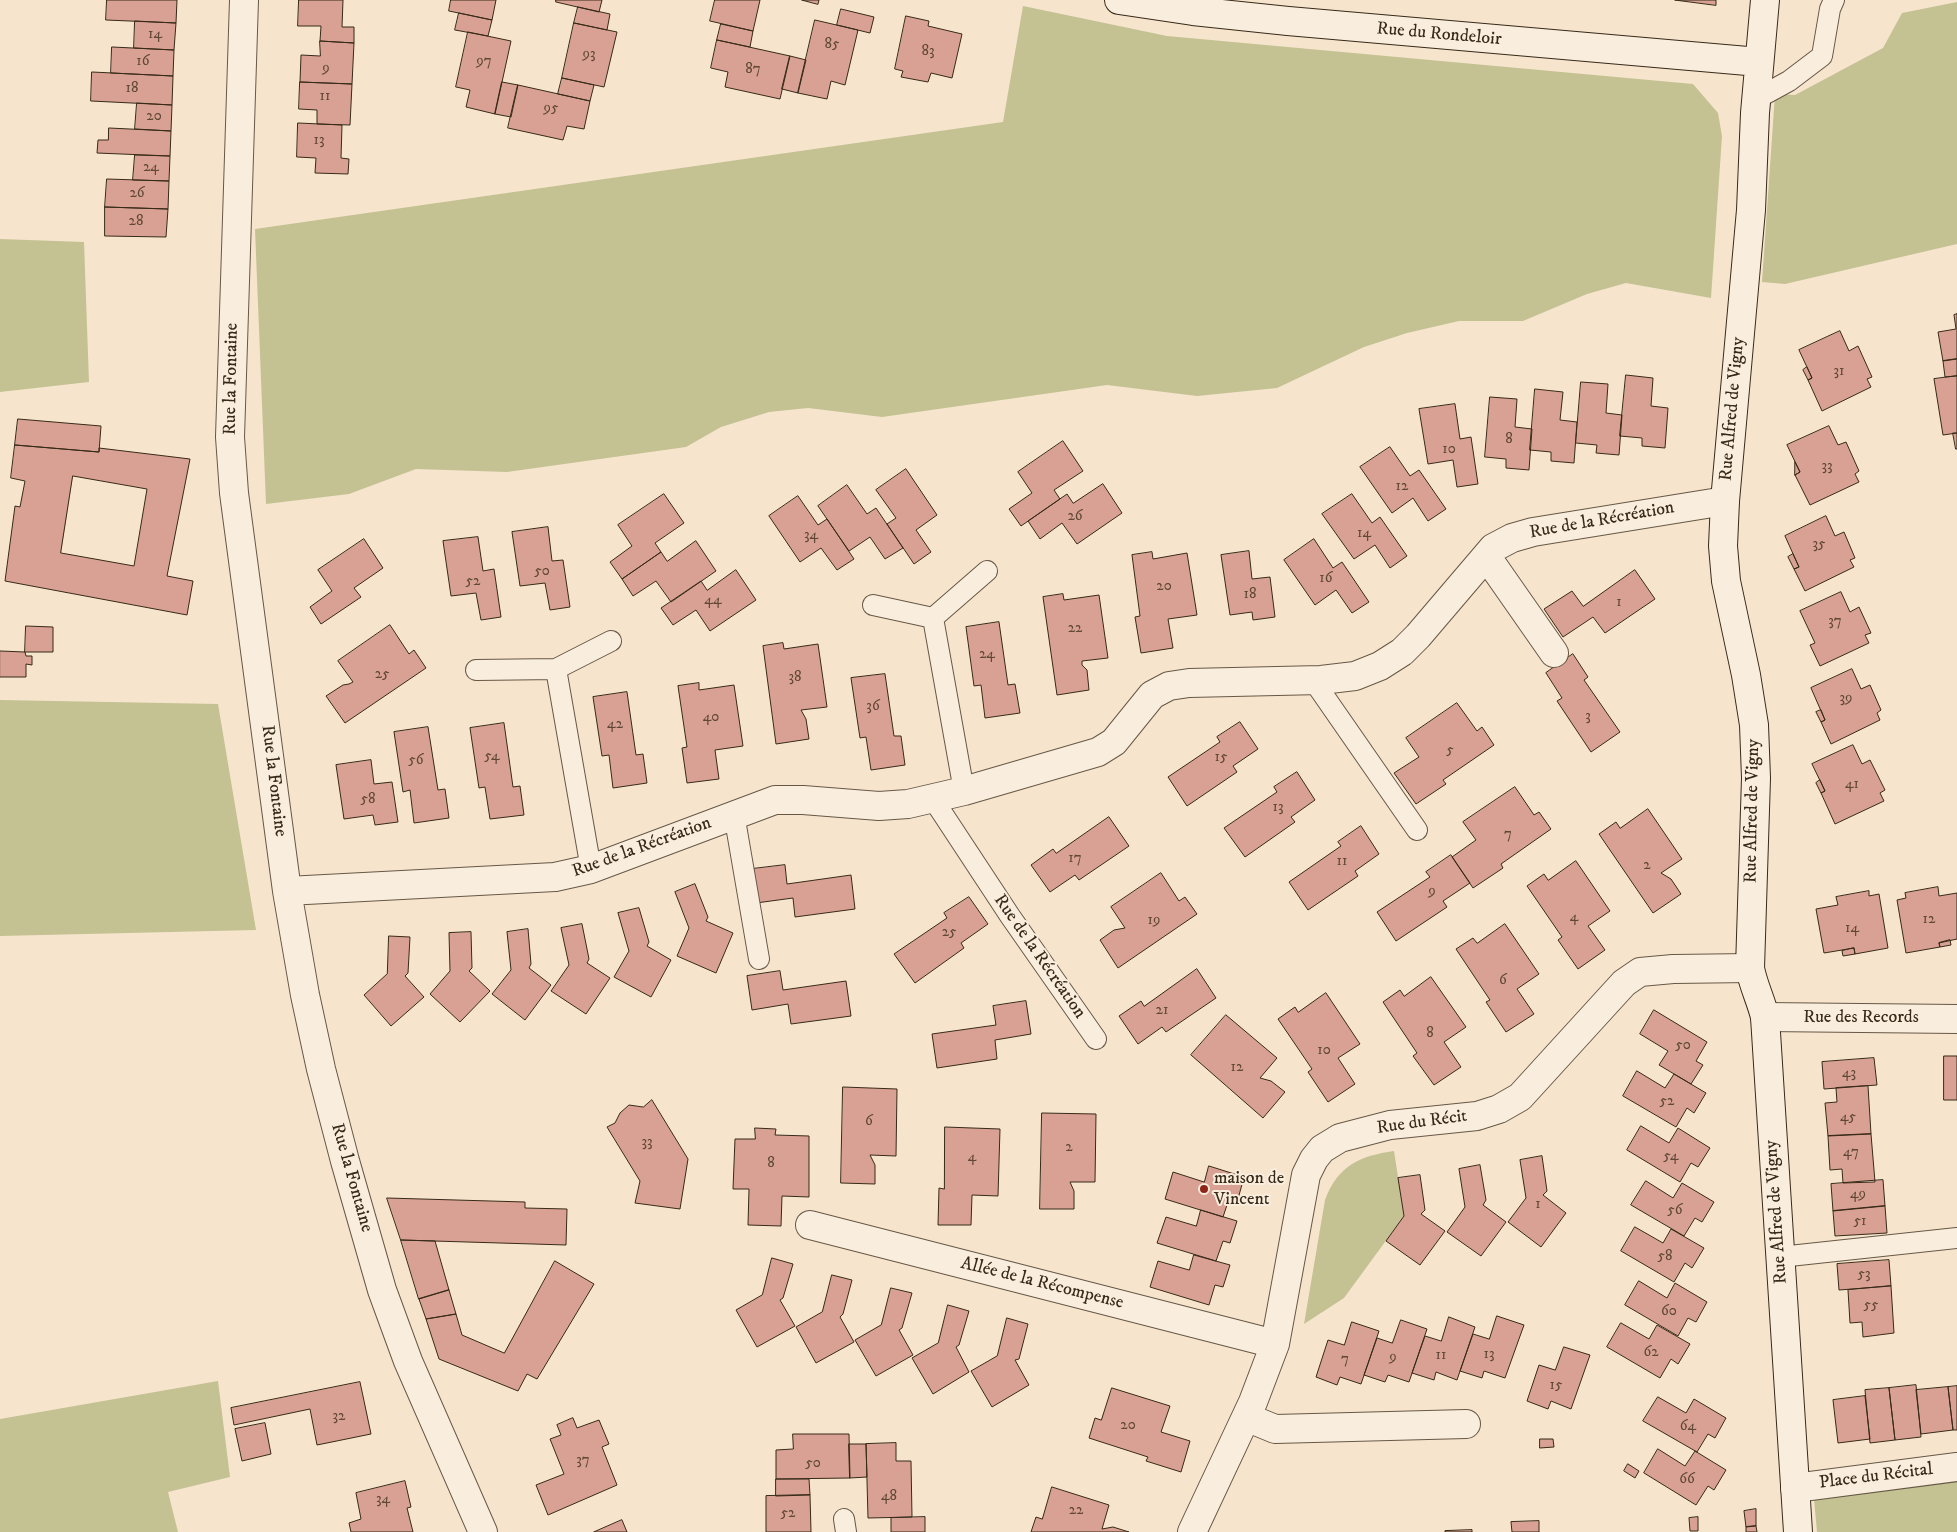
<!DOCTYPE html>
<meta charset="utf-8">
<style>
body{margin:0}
canvas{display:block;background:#f6e4cd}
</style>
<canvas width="1957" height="1532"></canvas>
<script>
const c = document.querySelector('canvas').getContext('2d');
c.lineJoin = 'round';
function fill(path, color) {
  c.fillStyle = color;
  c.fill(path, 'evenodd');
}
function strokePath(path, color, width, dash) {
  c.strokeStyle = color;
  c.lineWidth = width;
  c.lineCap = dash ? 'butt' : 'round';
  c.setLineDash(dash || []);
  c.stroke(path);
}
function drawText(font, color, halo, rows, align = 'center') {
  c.font = font + ' "IM FELL DW Pica",serif';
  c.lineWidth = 4;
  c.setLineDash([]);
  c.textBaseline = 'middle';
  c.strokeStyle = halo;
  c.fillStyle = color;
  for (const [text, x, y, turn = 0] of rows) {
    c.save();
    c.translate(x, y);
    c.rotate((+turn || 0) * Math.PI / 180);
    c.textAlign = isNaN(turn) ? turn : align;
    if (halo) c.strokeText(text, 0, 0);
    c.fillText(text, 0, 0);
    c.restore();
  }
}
fill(new Path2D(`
 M1957,2v242l-172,40 -23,-2 13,-188 20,1 88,-47 19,-35z
 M1023,6l144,30 526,48 25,29 4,23 -11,162 -85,-15 -39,11 -64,27h-64l-52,12 -43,14 -87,41 -80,8 -90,-11 -225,32 -74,-9 -39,4 -48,15 -35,20 -179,25 -91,-3 -67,25 -83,10 -11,-275 748,-107z
 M0,239l84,3 5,140 -89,10z
 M0,700l218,4 38,226 -256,6z
 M1394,1151l10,65 -60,82 -40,26 21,-124c13,-35 35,-44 69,-49z
 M218,1381l12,96 -62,15 10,40h-178v-113z
 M1957,1480v52h-140l-3,-33z`), '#c4c293');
const building = new Path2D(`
 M107,0h70l-1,23 -70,-3z
 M299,0h44l-1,27h12v16l-34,-2 1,-15h-23z
 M451,0h45l-4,20 -43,-9z
 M556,0h46l-3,12 -43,-10z
 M715,0h45l-7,31 -43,-10z
 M802,0h17l-1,4z
 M1675,0h41v5z
 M578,7l32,7 -3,16 -33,-7z
 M841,9l33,8 -4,16 -33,-8z
 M459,13l33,7 -4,16 -33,-6z
 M906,16l23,5 -1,5 34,8 -10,44 -21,-5 -3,9 -27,-5 2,-6 -8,-2z
 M815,20l43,10 -13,55 -14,-4 -4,18 -29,-6z
 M135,21l41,2 -2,27 -40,-2z
 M574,23l43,9 -13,55 -42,-9z
 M721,24l32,7 -3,16 -33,-7z
 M468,32l43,9 -16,73 -29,-7 4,-17 -14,-3z
 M717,40l73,16 -10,43 -55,-12 3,-15 -17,-4z
 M320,41l34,2 -2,41 -52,-2 1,-27 19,1z
 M112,47l62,3 -1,26 -62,-3z
 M790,56l16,4 -8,33 -16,-4z
 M92,72l81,4 -1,29 -81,-4z
 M562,78l32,7 -4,16 -32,-7z
 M300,82l52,2 -2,41 -33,-1v-14l-18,-1z
 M502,82l16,3 -7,32 -16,-3z
 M518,85l72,16 -6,28 -17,-3 -4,14 -55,-12z
 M137,103l35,2 -1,26 -36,-2z
 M298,123l44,2 -1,33 8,1 -1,15 -33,-1 1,-15 -19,-1z
 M109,128l62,3 -1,25 -73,-3 1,-13h10z
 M135,155l35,1 -1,25 -36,-1z
 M107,179l62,2 -1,28 -63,-2z
 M105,207l63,2 -2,28 -61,-1z
 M1957,314v45l-14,2 -5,-29 18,-3 -2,-14z
 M1840,331l9,20 9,-5 14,31 -5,2 4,8 -49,24 -14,-31 4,-2 -13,-28z
 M1957,359v17l-12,1 -2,-16z
 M1807,367l5,11 -4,2 -5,-10z
 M1626,375l27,3 -2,28 17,2 -3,40 -23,-2v-8l-22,-2z
 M1957,376v57l-14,2 -9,-56z
 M1581,382l27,2 -2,29 16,2 -3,40 -23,-2 1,-8 -21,-2z
 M1535,389l28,3 -3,28 17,2 -3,41 -23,-2v-9l-21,-2z
 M1490,397l27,2 -2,28 17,2 -3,41 -23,-2v-9l-21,-2z
 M1455,404l5,35 11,-2 7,47 -21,3 -4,-27 -25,4 -9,-55z
 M18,419l83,7 -2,26 -84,-7z
 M1829,426l9,19 8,-3 13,29 -4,3 4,8 -49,23 -15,-30 5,-3 -13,-27z
 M1953,433h4v16h-1z
 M1063,441l20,30 -29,19 6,9 -39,27 -12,-17 23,-16 -14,-21z
 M15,445l84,7v-4l91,11 -23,117 26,5 -6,34 -182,-34 10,-75 5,1 5,-26 -14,-3zM73,476l74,13 -13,77 -73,-13z
 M1390,447l20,29 9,-6 27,39 -18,12 -15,-23 -21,15 -32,-46z
 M1795,462l5,10 -5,3z
 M906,469l31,46 -21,15 15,22 -17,12 -27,-40 9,-6 -20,-28z
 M1103,484l19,29 -45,31 -15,-21 -22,16 -12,-18 39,-27 6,9z
 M847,485l20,29 9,-6 27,40 -18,11 -15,-22 -21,14 -31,-45z
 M664,494l20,29 -29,20 6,9 -39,27 -12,-17 22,-16 -14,-21z
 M1352,494l20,29 8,-6 27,39 -17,12 -15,-23 -21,14 -32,-45z
 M798,496l20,29 9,-6 27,40 -17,11 -16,-22 -21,14 -31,-46z
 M1826,516l9,20 9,-4 11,26 -5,2 4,7 -49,24 -11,-22 5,-2 -14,-31z
 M548,527l4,34 11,-1 7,47 -20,3 -5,-27 -25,3 -8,-54z
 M478,537l5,34 11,-2 7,48 -20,3 -5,-27 -25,3 -8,-55z
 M364,539l19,29 -29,20 7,9 -40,27 -11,-17 22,-16 -14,-21z
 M1314,539l19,29 9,-6 27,40 -17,11 -16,-23 -21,15 -31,-45z
 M696,541l20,30 -45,31 -15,-21 -23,15 -11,-17 39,-27 6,9z
 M1249,551l3,28 18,-2 5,40 -22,3 -1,-8 -22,3 -9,-60z
 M1152,552l1,7 34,-6 10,62 -29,4 5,29 -32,5 -6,-36 5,-1 -8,-61z
 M1793,554l6,13 -5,2 -6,-12z
 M736,570l20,30 -46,31 -14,-21 -23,15 -12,-17 40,-27 6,9z
 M1635,570l20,29 -50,34 -12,-16 -30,20 -19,-28 28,-18 11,15z
 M1841,592l9,20 9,-5 12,26 -6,2 4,8 -49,23 -10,-21 5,-2 -15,-32z
 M1063,594l1,6 35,-5 9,63 -26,3v4l5,5 2,20 -32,5 -14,-98z
 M999,622l9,63 7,-1 5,29 -35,5 -4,-33 -7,1 -8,-59z
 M390,625l19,29 5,-4 12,18 -81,55 -19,-27 17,-11 6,-1 4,-2 -15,-21z
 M26,626l27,1v25h-28z
 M783,643l1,6 34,-5 9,63 -26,3 5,9 3,20 -33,5 -13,-98z
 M0,651l25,1 1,4h6v9l-6,-1v13h-26z
 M1573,654l15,23 -4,3 36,52 -29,20 -34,-51 5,-3 -16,-25z
 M1852,669l9,20 9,-4 11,25 -4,3 3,7 -49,24 -10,-22 4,-2 -14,-32z
 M885,674l9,62h7l4,29 -34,5 -5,-33 -6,1 -9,-60z
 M699,683v7l35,-5 9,61 -28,4 4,29 -32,4 -5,-35 5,-1 -9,-61z
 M627,692l9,63 7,-1 4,29 -34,5 -4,-33 -7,1 -9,-59z
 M1457,703l20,28 5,-4 12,18 -51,35 3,4 -30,20 -22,-31 25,-16 -13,-19z
 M1821,710l4,10 -4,2 -5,-10z
 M1240,722l18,27 -25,17 4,6 -50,34 -19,-29 52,-35 -3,-5z
 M504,723l9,64 7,-1 4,29 -34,4 -5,-32 -6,1 -9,-60z
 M428,727l10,63 7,-1 4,29 -35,5 -4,-33 -7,2 -9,-60z
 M1853,745l9,19 8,-4 15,30 -5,3 4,8 -49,23 -14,-31 4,-2 -13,-27z
 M371,760l3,24 18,-2 6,40 -23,3 -2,-10 -29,4 -8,-54z
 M1297,772l18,28 -24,17 4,5 -50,35 -21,-29 53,-36 -3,-5z
 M1820,780l5,11 -4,2 -5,-10z
 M1515,787l19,28 5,-3 12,17 -50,35 2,4 -30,20 -21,-31 24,-17 -13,-18z
 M1648,809l34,50 -21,14 10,6 10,15 -28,19 -54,-79 17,-12 4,6z
 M1109,817l20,29 -50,34 -4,-5 -25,17 -19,-27 22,-16 3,4z
 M1361,826l18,28 -24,17 3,5 -50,34 -19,-28 52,-36 -3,-4z
 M1451,855l19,28 -27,18 4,6 -51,34 -19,-29 53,-35 -4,-5z
 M1576,861l34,50 -22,15 17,24 -27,19 -20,-29 4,-3 -35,-51 17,-12 4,6z
 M785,865l2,19 64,-9 4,34 -60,8 -2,-19 -37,5 -4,-34z
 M1161,873l18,28 6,-4 12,17 -79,54 -18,-28 14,-10 11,-2 -14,-21z
 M695,884l13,33 -2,4 27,12 -17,40 -39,-17 12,-28 -14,-36z
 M1938,887l1,9 18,-3v46l-18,4 1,4 -34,6 -9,-53 9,-2 -1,-5z
 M1869,891v5l10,-2 9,54 -33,6 -1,-6 -30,5 -8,-44 22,-4 -2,-8z
 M969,897l19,27 -27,19 3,5 -49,35 -21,-29 53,-36 -3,-5z
 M639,908l10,34 -2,4 24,14 -20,37 -37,-20 15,-26 -11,-38z
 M582,924l7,35 -2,4 23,15 -24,36 -35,-23 18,-26 -8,-37z
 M1505,924l34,50 -22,15 17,25 -28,18 -20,-30 4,-2 -34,-51 17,-11 4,5z
 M528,929l3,35 -2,4 22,17 -26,35 -33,-26 19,-24 -4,-38z
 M471,932l1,36 -3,3 21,20 -30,31 -30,-28 20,-23 -1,-38z
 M389,936l21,1 -2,36 -3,3 19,21 -33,29 -27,-31 23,-21z
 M1950,940l1,5 -11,2 -1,-4z
 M1854,948l1,6 -12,2 -1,-5z
 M1197,969l19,29 -50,34 -4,-5 -24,17 -19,-28 22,-15 3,5z
 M780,971l3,19 63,-9 5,35 -60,8 -3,-20 -36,6 -5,-34z
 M1431,977l35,50 -22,15 17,25 -27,18 -21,-29 4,-3 -34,-51 17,-12 4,6z
 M1326,993l34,51 -22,14 17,26 -27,18 -20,-30 4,-3 -34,-50 17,-12 3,5z
 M1026,1001l5,33 -36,6 2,19 -60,9 -5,-34 64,-9 -3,-19z
 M1654,1010l53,32 -11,19 7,4 -12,19 -32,-19 9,-14 -28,-17z
 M1226,1015l51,43 -17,20 11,3 14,11 -22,26 -72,-63z
 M1944,1056h13v44h-13z
 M1874,1058l3,27 -53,4 -2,-27z
 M1637,1071l28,17 9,-14 32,19 -12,20 -7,-5 -11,19 -53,-31z
 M1868,1086l3,48 -43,2 -3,-33 12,-1 -1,-14z
 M843,1087l54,2 -1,67 -26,-1 5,10v19l-34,-1z
 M652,1100l36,59 -8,50 -45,-6 5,-22 -33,-54 8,-4 5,-10 9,-8 14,2z
 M1042,1113l54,1 -1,68h-25l4,9v18h-34z
 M1641,1126l28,17 9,-15 32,20 -12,19 -7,-4 -11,19 -53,-32z
 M945,1127l55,2 -2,67 -26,-1 -1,30h-33l1,-37 5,1z
 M755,1128l21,1 -1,6 34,1v61l-27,-1 -1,30 -33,-1 1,-36h-16l2,-50h20z
 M1871,1134l4,48 -32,1 -1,-14 -12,1 -2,-34z
 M1542,1156l5,35 -4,4 23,18 -25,34 -33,-25 18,-24 -6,-38z
 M1480,1165l6,35 -3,5 23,17 -25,34 -34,-24 18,-25 -6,-38z
 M1209,1166l35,11 -6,22 -8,-3 -7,21 -58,-18 8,-27 31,10z
 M1420,1175l5,35 -4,4 24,17 -25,34 -34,-24 18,-25 -6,-38z
 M1883,1180l2,26 -52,5 -2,-27z
 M1646,1181l27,17 9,-15 32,19 -12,20 -7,-4 -11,18 -53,-31z
 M387,1198l138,4v6l42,1 -1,36 -165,-5z
 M1885,1206l2,27 -52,3 -2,-25z
 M1201,1210l36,11 -7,22 -7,-2 -7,20 -59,-18 9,-26 30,9z
 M1635,1227l28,16 8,-14 33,19 -12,20 -7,-5 -11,19 -53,-31z
 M401,1240l34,1 14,49 -30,9z
 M1194,1255l36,10 -7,22 -8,-2 -6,20 -59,-18 8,-26 31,9z
 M772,1258l21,6 -10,34 -3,2 15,26 -38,21 -21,-37 26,-15z
 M1889,1260l2,26 -52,4 -2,-26z
 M555,1261l39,23 -57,95 -10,-5 -9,17 -79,-32 -13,-40 30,-5 6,21 42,18z
 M832,1275l20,5 -9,34 -3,3 14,25 -38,21 -20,-36 26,-15z
 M1639,1281l28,17 8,-15 32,19 -11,20 -8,-4 -10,18 -53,-31z
 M1891,1286l3,47 -31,4 -1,-15 -12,1 -2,-33z
 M891,1288l21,5 -10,35 -3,2 14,25 -37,21 -21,-36 26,-15z
 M449,1290l7,24 -30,5 -7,-20z
 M948,1305l21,6 -10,34 -3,2 13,25 -36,22 -21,-36 26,-15z
 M1497,1316l27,9 -19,53 -21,-7 -2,7 -22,-7 13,-37 16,5z
 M1449,1317l26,10 -18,53 -21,-8 -2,8 -22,-7 13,-37 16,5z
 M1007,1318l21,6 -9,35 -4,1 14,25 -37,22 -21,-36 26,-15z
 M1401,1320l26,9 -18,53 -21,-7 -3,7 -21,-7 13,-37 15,5z
 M1352,1322l27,9 -18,53 -21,-7 -3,8 -21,-8 12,-37 16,5z
 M1621,1323l28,16 8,-14 33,19 -12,20 -7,-5 -11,19 -53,-31z
 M1564,1347l26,8 -19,54 -20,-8 -3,8 -21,-8 12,-36 16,5z
 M360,1382l11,52 -54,11 -7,-36 -76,16 -3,-17z
 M1916,1385l5,52 -26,3 -6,-52z
 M1957,1386v44h-4l-5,-43z
 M1948,1387l5,43 -32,4 -5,-44z
 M1112,1388l58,18 -9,26 29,9 -9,31 -35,-11 2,-4 -59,-19 6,-20 6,2z
 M1889,1388l6,52 -25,3 -5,-53z
 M1865,1396l5,43 -32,4 -5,-43z
 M1658,1397l28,16 8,-14 32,19 -11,20 -7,-4 -11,18 -54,-31z
 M573,1418l4,10 22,-8 10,24 -7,3 15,38 -69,30 -12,-30 28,-11 -14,-35 11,-4 -4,-10z
 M265,1423l6,31 -29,7 -7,-32z
 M793,1434h56l1,44 -74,1v-29l17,-1z
 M1540,1439h13l1,8 -14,1z
 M896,1443v18h15l1,56 -44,1 -2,-74z
 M849,1444h17l1,33 -17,1z
 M1658,1449l27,17 10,-15 31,19 -12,20 -6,-4 -12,19 -52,-32z
 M1628,1464l11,7 -4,7 -11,-7z
 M776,1479h33l1,16 -34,1z
 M405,1481l6,26 -4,1 6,24h-62l-2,-9 12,-4 -5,-26z
 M1052,1487l57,18 -7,24 11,-2 16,5h-98l5,-15 6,2z
 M810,1495l1,37h-45v-36z
 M1756,1509v17l-10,1 -2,-16z
 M925,1517v15h-34v-14z
 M1698,1517v14h-8l-1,-13z
 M622,1520l5,12h-33z
 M1539,1521v11h-27l-1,-10z
 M1756,1526l1,6h-11v-5z
 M1472,1530v2h-27v-1z`);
fill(building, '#d9a193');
strokePath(building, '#372a18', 1);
const lane = new Path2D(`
 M1756,99l33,-18 33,-25 8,-47 4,-9
 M873,605l60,13
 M476,670l80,-1
 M1313,680l104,150
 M964,791l-31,-173 54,-47
 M933,799l77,117 86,123
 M734,814l25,145
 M591,869l-35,-200 55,-28
 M1780,1257l177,-19
 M844,1519l2,13`);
const street = new Path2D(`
 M244,0l-14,437 4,56 53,398 18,104 16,74 24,92 37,129 26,71 75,171
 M1487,557l67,96
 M287,891l268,-14 36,-8 184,-69h28l76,6 29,-2 56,-13 134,-39 16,-10 38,-47 17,-9 20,-3 132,-3 34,-4 25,-10 22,-14 16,-16 75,-88 19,-10 21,-6 192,-31
 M1765,1017l192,2
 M810,1225l465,119
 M1246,1417l29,12 191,-5
 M1795,1488l162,-21
 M1192,1532l61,-130 22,-58 31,-169 8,-16 8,-10 18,-11 50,-13 87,-9 22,-7 21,-12 104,-114 16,-11 33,-3 77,-1`);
const secondary = new Path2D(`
 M1119,0l74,11 95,10 471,41
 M1765,0l-10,113 -4,97 -26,291 -2,45 3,35 20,94 8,50 2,53 -6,190c3,17 11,32 15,49l33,515`);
strokePath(lane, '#675845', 22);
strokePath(street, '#675845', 30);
strokePath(secondary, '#372a18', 30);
strokePath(lane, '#f9edde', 20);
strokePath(street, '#f9edde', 28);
strokePath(secondary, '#f9edde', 28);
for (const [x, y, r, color] of [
 [1204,1189,5,"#8f2418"]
]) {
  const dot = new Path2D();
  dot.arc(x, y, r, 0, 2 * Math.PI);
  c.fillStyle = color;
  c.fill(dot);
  strokePath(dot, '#f9edde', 2);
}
drawText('15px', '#604837', null, [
 ["14",155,35],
 ["85",832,45],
 ["83",928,52],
 ["93",589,55],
 ["16",143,62],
 ["97",484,62],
 ["9",326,69],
 ["87",753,70],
 ["18",132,89],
 ["11",325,97],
 ["95",551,109],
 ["20",154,117],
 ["13",319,141],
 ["24",151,168],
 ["26",137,194],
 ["28",136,222],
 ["31",1839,372],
 ["8",1509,440],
 ["10",1449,450],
 ["33",1827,467],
 ["12",1402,487],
 ["26",1075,517],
 ["14",1364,534],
 ["34",811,536],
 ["35",1819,545],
 ["50",542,572],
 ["16",1326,579],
 ["52",473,582],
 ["20",1164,587],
 ["18",1250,595],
 ["44",713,601],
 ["1",1619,603],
 ["37",1835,622],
 ["22",1075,629],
 ["24",987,655],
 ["25",382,675],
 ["38",795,678],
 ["39",1846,699],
 ["36",873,707],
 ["3",1588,717],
 ["40",711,718],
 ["42",615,725],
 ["5",1450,751],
 ["54",492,757],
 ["15",1221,758],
 ["56",416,761],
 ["41",1852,785],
 ["58",368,800],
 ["13",1278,808],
 ["7",1508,835],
 ["17",1075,859],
 ["11",1342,862],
 ["2",1647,866],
 ["9",1432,892],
 ["4",1574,918],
 ["12",1929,920],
 ["19",1154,921],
 ["14",1852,929],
 ["25",949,933],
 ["6",1503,981],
 ["21",1162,1011],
 ["8",1430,1034],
 ["50",1683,1046],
 ["10",1324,1051],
 ["12",1237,1068],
 ["43",1849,1074],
 ["52",1667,1102],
 ["45",1848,1118],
 ["6",869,1122],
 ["33",647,1143],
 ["2",1069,1148],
 ["47",1851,1153],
 ["54",1671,1157],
 ["4",972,1158],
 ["8",771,1164],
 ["49",1858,1195],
 ["1",1538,1205],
 ["56",1675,1211],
 ["51",1860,1222],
 ["58",1665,1257],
 ["53",1864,1275],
 ["55",1871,1306],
 ["60",1669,1312],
 ["62",1651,1353],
 ["13",1489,1355],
 ["11",1441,1356],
 ["9",1393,1358],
 ["7",1345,1360],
 ["15",1556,1386],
 ["32",339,1417],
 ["20",1128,1426],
 ["64",1688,1427],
 ["37",583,1461],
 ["50",813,1464],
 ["66",1687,1480],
 ["48",889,1497],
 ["34",383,1500],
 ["22",1076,1511],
 ["52",788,1514]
]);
drawText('18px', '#372a18', '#f9edde', [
 ["Rue du Rondeloir",1439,35,5],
 ["Rue la Fontaine",232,379,-89],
 ["Rue Alfred de Vigny",1733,409,-85],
 ["Rue de la Récréation",1602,521,-10],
 ["Rue la Fontaine",273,781,83],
 ["Rue Alfred de Vigny",1753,811,-89],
 ["Rue de la Récréation",642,848,-20],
 ["Rue de la Récréation",1039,957,55],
 ["Rue des Records",1861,1018],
 ["Rue du Récit",1422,1123,-8],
 ["Rue la Fontaine",351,1178,74],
 ["Rue Alfred de Vigny",1777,1212,-94],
 ["Allée de la Récompense",1042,1284,14],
 ["Place du Récital",1876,1477,-7]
]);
drawText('18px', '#372a18', '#f9edde', [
 ["maison de",1214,1179],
 ["Vincent",1214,1200]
], 'left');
</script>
